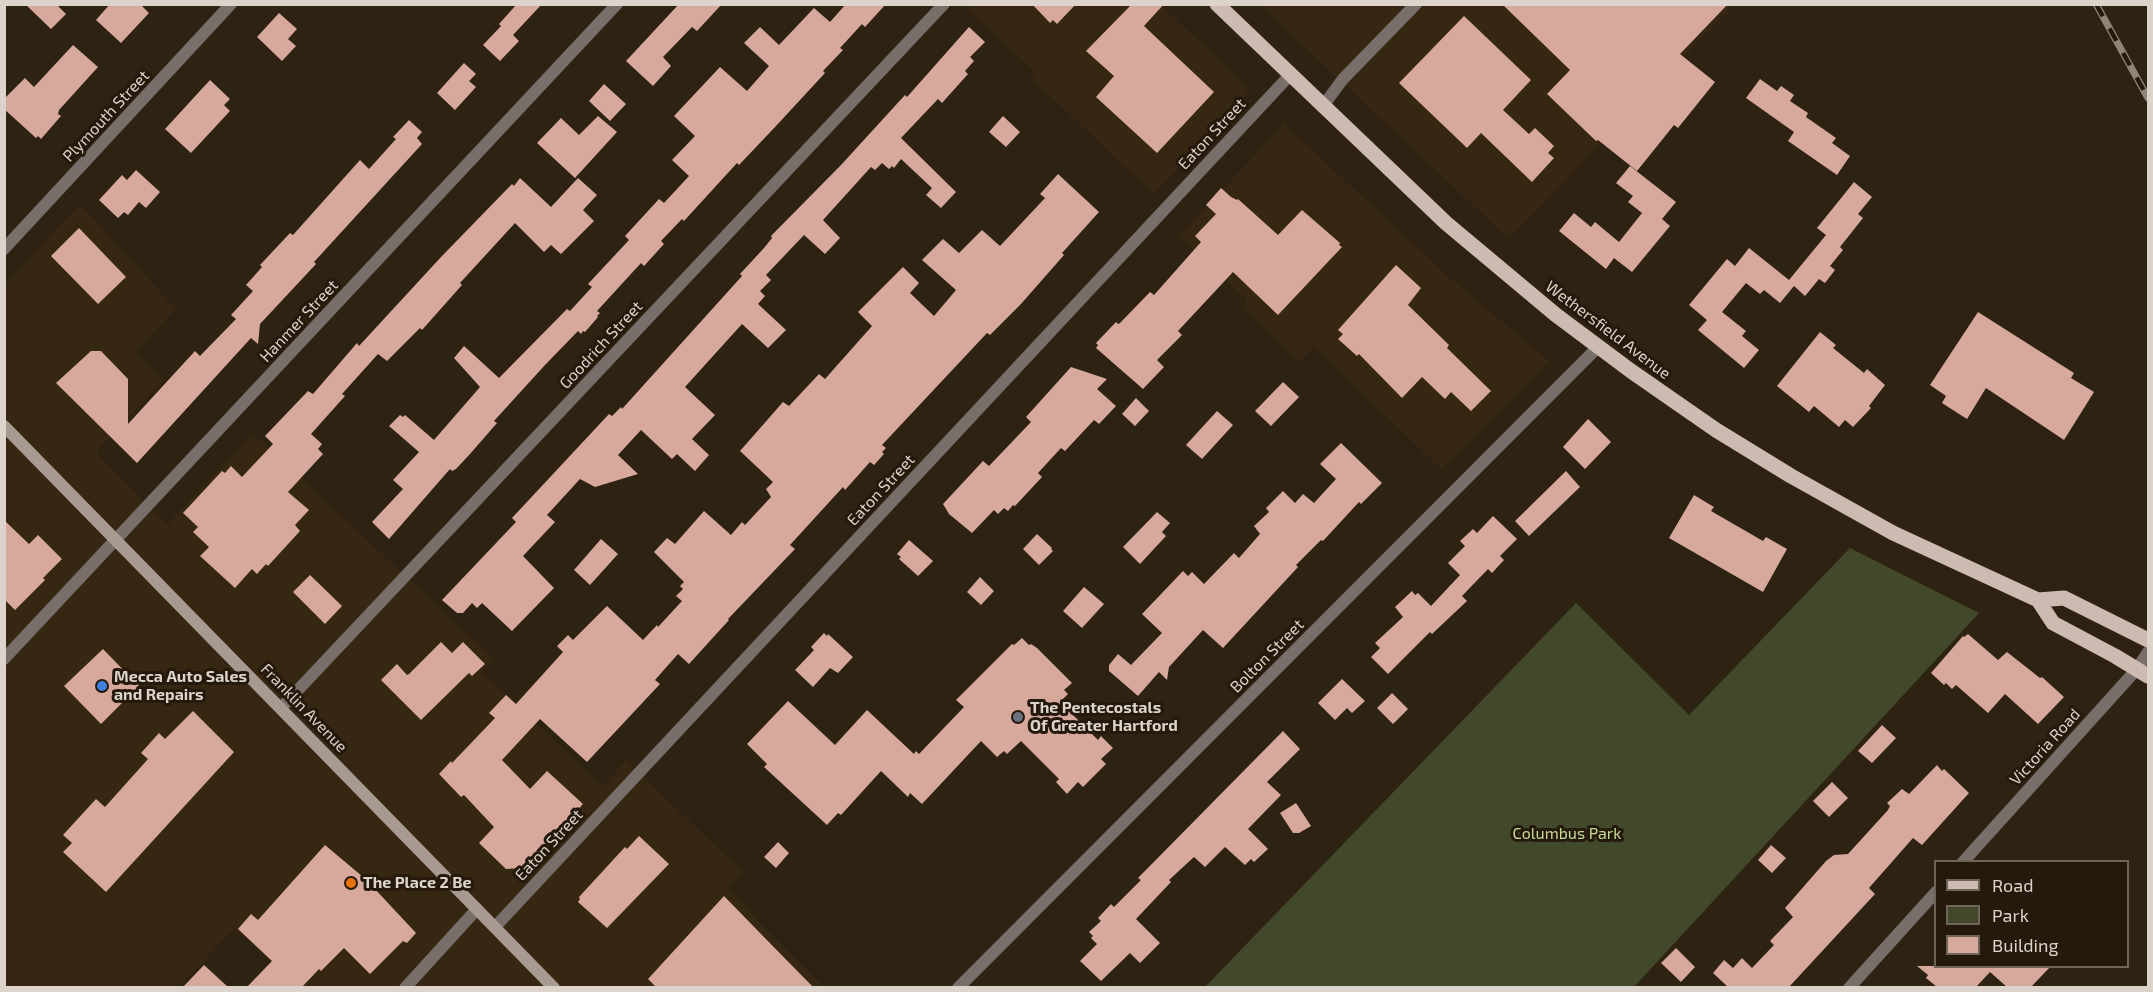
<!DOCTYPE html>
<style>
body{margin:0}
#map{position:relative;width:2153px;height:992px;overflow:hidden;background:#2e2213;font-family:"Exo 2",sans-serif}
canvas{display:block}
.frame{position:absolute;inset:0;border:6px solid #dcd4cb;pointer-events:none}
.legend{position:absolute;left:1934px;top:860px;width:195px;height:108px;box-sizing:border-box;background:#24190a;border:2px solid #6e6457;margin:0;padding:8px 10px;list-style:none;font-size:18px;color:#dcd4cb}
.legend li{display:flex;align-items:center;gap:12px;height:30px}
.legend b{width:30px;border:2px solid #6e6457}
</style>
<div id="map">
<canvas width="2153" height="992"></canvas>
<div class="frame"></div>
<ul class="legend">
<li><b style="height:8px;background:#cdbab0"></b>Road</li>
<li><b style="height:16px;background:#41492a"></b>Park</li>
<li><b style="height:16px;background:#d7a99c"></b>Building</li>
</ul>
</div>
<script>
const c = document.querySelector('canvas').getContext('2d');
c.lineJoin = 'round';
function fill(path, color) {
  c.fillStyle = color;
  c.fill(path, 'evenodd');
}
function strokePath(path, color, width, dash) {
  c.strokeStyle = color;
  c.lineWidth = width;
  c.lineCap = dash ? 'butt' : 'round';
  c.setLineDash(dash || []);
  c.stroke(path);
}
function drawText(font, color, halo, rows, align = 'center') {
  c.font = font + ' "Exo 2",sans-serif';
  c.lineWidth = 6;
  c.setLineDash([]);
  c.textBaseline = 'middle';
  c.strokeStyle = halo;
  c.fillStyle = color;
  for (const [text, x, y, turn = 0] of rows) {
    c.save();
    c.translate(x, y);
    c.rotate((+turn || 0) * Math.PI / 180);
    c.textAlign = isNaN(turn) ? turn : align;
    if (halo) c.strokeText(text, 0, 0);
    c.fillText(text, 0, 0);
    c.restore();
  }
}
fill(new Path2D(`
 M972,4l189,1 89,85 -96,104 -123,-116 5,-5 -68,-63z
 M1260,5h474l-225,234z
 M1284,124l165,153 100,84 -108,108 -127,-122 -15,15 -57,-55 5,-7 -68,-64z
 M80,204l96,105 -41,43 29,28 -68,72 71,73 86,-92 240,225 -12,14 122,114 23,-26 117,112 -14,16 36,40 59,59h-526l-63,-59 -56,59h-174l-1,-702z`), '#362712');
fill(new Path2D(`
 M1850,548l129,65 -345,374h-429l371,-384 113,112z`), '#41492a');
fill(new Path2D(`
 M25,4h31l10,10 -15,15z
 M110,4h30l9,9 -28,30 -25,-23z
 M517,4h25l-29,31 6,6 -19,20 -17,-16 18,-19 -2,-2z
 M679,4h43l-25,27 -5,-4 -29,30 8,9 -18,20 -27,-25z
 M846,4h40l-21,23 -3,-3 -22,24 3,2 -20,21 2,2 -49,53 -37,39 -2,-2 -53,58 -2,-2 -21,22 3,3 -20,22 -3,-3 -44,48 3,2 -3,3 1,1 -13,15 -2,-1 -2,3 -3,-3 -33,34 -51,56 3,2 -27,31 -14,15 -4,2 -2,-2 -61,70 -17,-17 31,-33 -10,-9 26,-28 -30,-26 11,-11 3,2 2,-2 29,25 46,-53 -26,-29 10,-12 35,32 68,-69 3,2 22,-24 -4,-3 41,-44 -4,-4 34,-37 5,4 25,-27 -17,-16 23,-24 -21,-20 46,-49 27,24 22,-25 -25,-23 16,-16 19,18 35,-37 16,14z
 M1032,4h44l-19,20 -4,-4 -3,3z
 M1132,4h32l-20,22 70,66 -57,61 -61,-56 18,-21 -28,-25z
 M1502,4h226l-48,50 35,28 -37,46 -4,-3 -37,46 -39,-31 -2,1 -49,-47 23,-24z
 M279,13l18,16 -9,10 8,7 -14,15 -25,-24z
 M1464,16l67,64 -28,30 26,24 6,-6 19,18 -6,7 6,5 -22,24 -51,-49 -14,15 -68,-65z
 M969,27l16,15 -15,15 4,4 -9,10 3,3 -26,29 -4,-4 -37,39 55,54 -15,16 -15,-13 6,-7 -31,-29 -7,9 -2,-2 -3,3 -7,-6 -7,7 -4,-3 -48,53 17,18 -15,16 -21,-19 -38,40 5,5 -11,11 5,5 -7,8 28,26 -18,18 -26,-24 -57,63 30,28 -23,24 17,16 -14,16 -18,-17 -5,5 -31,-29 -23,25 20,19 -43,13 -15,-8 -33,36 8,7 -32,34 31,32 -42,43 -30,-28 -5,5 -5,-5 -9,10h-6l-15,-13 74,-78 -4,-4 97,-104 3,2 9,-9 1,2 120,-133 -2,-2 24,-26 8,-10 -1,-2 70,-71 64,-70 2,2z
 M73,45l25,22 -39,43 -1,4 3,2 -20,23 -3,-3 -2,2 -32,-29v-10l21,-21 9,9z
 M464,63l12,11 -7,7 7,6 -21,23 -18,-17z
 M1760,79l17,12 4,-5 13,9 -4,6 18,12 -2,4 30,21 -4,5 18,13 -13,19 -49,-34 6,-9 -48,-34z
 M210,80l20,19 -6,6 6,6 -39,42 -26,-24z
 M604,84l22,20 -16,17 -21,-20z
 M598,116l19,16 -42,46 -38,-35 24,-25 18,17z
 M1003,116l17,16 -14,15 -17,-15z
 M409,120l13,12 -5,6 5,6 -108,118 2,2 -56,60 -2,20 -7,-6 -114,125 -81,-80 35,-32h10l27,28v45l67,-73 5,5 36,-37 -5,-4 22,-24 -7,-6 16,-18 -2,-2 30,-32 3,2 67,-75 9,9 27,-30 -3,-2z
 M1630,166l46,36 -14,17 8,7 -38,46 -18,-14 -8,11 -47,-38 15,-18 17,14 4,-5 24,20 23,-29 -14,-11 5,-6 -17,-13z
 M136,170l24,22 -14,16 -7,-6 -11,13 -4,-3 -6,6 -19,-18 23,-25 5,5z
 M1058,174l41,38 -37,41 2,2 -43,49 -31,31 -3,-2 -105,112 4,3 -4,4 2,2 -10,11 -4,-3 -25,28 -2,-3 -53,58 5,4 -67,70 1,1 -40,44 -11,-10 -23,26 5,4 -73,78 -47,-43 -38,41 28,29 17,-18 36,33 -60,64 -17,1 -27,-26 15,-16 -30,-32 -3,2 -22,-23 12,-13 1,2 43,-45 -6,-5 17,-18 10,9 47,-52 -6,-6 11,-11 5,5 34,-34 36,34 14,-15 1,2 24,-26 -6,-5 7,-7 -3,-3 4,-4 -30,-30 13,-14 8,6 29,-33 27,24 11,-13 3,3 26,-28 -5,-8 7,-7 -33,-31 43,-49 6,4 30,-32 6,5 47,-53 -14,-14 45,-45 16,16 -9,10 24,23 22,-26 -34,-30 21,-21 16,14 23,-23 18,16 45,-48 -5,-4z
 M520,178l31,29 27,-29 19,17 -14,15 11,11 -33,33 -10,-9 -7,7 -29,-29 -55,60 2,2 -40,45 -2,-2 -33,33 -9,-7 -36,40 3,2 -34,38 11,10 -4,5 5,5 -35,38 21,18 -14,15 5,6 -32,35 -2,-2 -9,10 -5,-5 -17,19 -35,-32 9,-9 -16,-15 5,-5 -15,-14 39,-42 3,2 6,-7 11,11 31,-33 -8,-8 43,-45 5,3 44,-51 2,3 82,-89 71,-73 2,2z
 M1854,182l18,15 -14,17 5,4 -23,29 3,3 -13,16 5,4 -10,13 -6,-4 -14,17 -11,-10 -14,17 -16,-13 -4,4 -14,-11 -24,29 24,19 -4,5 17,14 -15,18 -46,-38 9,-10 -18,-15 38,-46 8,7 14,-18 40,32 37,-45 -9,-7z
 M1221,188l10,9 6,3 1,-1 40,36 24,-25 38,33 -1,2 3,2 -64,68 -45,-43 -55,59 4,4 -25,25 7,7 -21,22 -47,-41 2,-3 -2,-2 20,-21 2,2 2,-1 30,-31 4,3 47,-53 -6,-6 21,-22 -10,-9z
 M79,228l47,49 -28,27 -47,-48z
 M1396,265l25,23 -13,17 41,40 -2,3 44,43 -20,20 -20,-19 -6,7 -23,-22 -20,21 -43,-44 -2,2 -19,-17 5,-5 -5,-4z
 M1978,312l96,61 -3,5 23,14 -30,48 -78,-52 -19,31 -25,-16 4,-7 -16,-11z
 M1820,332l16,13 -3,3 31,25 3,-4 18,16 -16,21 2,2 -18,19 -8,-7 -6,7 -25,-21 -5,6 -32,-26z
 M1071,367l36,12 -10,10 19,17 -17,18 -5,-4 -29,31 -4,-3 -23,25 4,4 -27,29 -2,-1 -5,6 -4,-3 -6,6 -4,-4 -22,23 -23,-19 -6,-10 40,-43 6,5 42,-44 -5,-5z
 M1283,382l16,15 -28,29 -16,-15z
 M1136,398l13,13 -14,15 -13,-12z
 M1217,411l16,14 -31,34 -16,-14z
 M1588,419l23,23 -26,27 -22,-22z
 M1341,443l41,40 -21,21 -2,-2 -36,39 -2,-1 -25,25 2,2 -75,81 -20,-18 -34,37 -2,13 -8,-8 -21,24 -29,-25v-6l9,-11 13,11 31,-32 -20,-19 41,-43 5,5 4,-4 12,12 30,-31 5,5 21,-24 -6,-8 15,-14 -3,-4 17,-17 12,12 8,-9 11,9 22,-24 -16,-15z
 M1566,471l14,16 -51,49 -14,-15z
 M1694,495l20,12 -3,4 52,30 3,-4 21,12 -24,43 -94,-54z
 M1157,512l13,11 -8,9 4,4 -26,28 -17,-17z
 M1493,516l24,23 -17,17 4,4 -12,13 -4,-4 -26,27 5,5 -35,33 -2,-2 -42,42 -17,-17 9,-9 -5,-5 28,-26 -8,-10 17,-16 3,4 3,-2 13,13 29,-31 -12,-12 17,-17 -5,-5 13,-12 4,4z
 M4,520l25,24 9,-9 24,24 -19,19 2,2 -30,30 -11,-11z
 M1037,534l15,14 -1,1 2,2 -14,14 -16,-16z
 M601,539l17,15 -28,31 -16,-15z
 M909,540l24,21 -15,15 -19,-17 2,-2 -4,-3z
 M310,575l32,31 -17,18 -32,-32z
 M980,577l14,14 -13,14 -14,-13z
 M1084,587l20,17 -22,24 -19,-17z
 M824,633l3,3 1,-2 25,23 -15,16 -8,-5 -17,19 -18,-17 19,-20 -3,-3z
 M1968,634l30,26 9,-8 33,26 2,-1 22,20 -26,27 -33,-30 -17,19 -32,-28 -4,4 -6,-6 -2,2 -13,-12 32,-37 1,1z
 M1022,638l7,7 2,-1 6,4 35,35 -8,7 4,4 -8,8 38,38 3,-4 12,12 -12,11 5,5 -23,23 -5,-5 -11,12 -11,-12 3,-3 -38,-38 -14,13 -3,-3 -7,6 -16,-16 -59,63 -12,-11 -2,4 -27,-26 -40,44 -3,-2 -11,12 -63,-58 3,-3 -20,-20 41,-43 47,44 32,-35 47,44 2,-3 3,3 45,-47 -8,-7 56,-56 2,1z
 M441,642l11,11 11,-11 22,22 -13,12 -3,-3 -48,47 -40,-40 16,-16 10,11 2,-1z
 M103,649l36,37 -38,38 -37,-38z
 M1342,679l23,22 -13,12 -5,-5 -12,12 -17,-17z
 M1392,693l16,16 -15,15 -16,-16z
 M193,711l41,41 -128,140 -43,-40 9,-9 -9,-8 33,-36 9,8 43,-48 -7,-6 18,-20 6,6z
 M1882,725l14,13 -24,25 -14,-12z
 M1283,731l17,18 -33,33 14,13 -33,34 20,20 -14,13 -3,-3 -6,6 -20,-18 -20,20 -11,-10 -25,23 2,2 -35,37 24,24 -20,20 -10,-10 -29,28 -21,-20 17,-17 -6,-6 2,-2 -4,-4 12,-11 -3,-3 13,-14 3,3 27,-27 -3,-2z
 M1937,765l5,6 2,-2 25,24 -47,52 -9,-7 -44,50 6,6 -86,93h-61l-15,-14 11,-13 9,8 9,-10 10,10 22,-23 -4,-4 23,-24 -8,-9 41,-47 8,-6 14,-1 40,-44 2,-4 -3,-3 15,-14 7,5z
 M1832,782l16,16 -19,19 -16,-16z
 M1296,803l15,23 -12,7h-6l-13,-20z
 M639,836l30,28 -62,64 -29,-26 2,-3 -1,-2 46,-50 2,2z
 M778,842l11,11 -13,15 -12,-11z
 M325,845l50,42 -1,1 42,45 -9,10 -4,-2 -33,33 -26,-26 -23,23 -2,-2 -17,18h-55l25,-26 -34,-32 13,-15 7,6z
 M1771,845l15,13 -14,15 -14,-13z
 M724,896l38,39 51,52h-157l-8,-8z
 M1676,948l19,19 -14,15 -20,-19z
 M204,965l24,22h-45z
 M1917,966h134l-20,21h-24l-17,-15 -14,15h-39l-11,-9 2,-3z`), '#d7a99c');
strokePath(new Path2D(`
 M1323,106l20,-27 73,-75
 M4,249l227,-245
 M4,659l613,-655
 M281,708l663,-704
 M1963,862l174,-193 11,-17
 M495,927l795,-852
 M405,988l72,-79
 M958,988l640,-641
 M1849,988l87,-96`), '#786f6a', 12);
strokePath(new Path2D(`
 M4,426l550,562`), '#a89991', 12);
strokePath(new Path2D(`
 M1217,4l229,219 110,92 75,56 85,59 75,46 102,57 145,67 15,23 62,33 33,20
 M2038,600l26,-2 84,42`), '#cdbab0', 15);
const rail = new Path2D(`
 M2096,4l52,94`);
strokePath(rail, '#8e8478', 7);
strokePath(rail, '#24190a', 4.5, [14]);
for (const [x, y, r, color] of [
 [102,686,6,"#3f7fe0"],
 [1018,717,6,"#6b7280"],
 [351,883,6,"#e8710a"]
]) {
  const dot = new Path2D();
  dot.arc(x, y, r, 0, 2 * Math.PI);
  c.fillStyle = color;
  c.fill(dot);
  strokePath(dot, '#24190a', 2);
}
drawText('16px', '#dcd4cb', '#24190a', [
 ["Plymouth Street",106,116,-47],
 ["Eaton Street",1212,134,-47],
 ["Hanmer Street",299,321,-47],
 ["Wethersfield Avenue",1608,330,37],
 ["Goodrich Street",601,345,-47],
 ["Eaton Street",881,490,-47],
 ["Bolton Street",1267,656,-45],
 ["Franklin Avenue",304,708,46],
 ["Victoria Road",2045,747,-48],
 ["Eaton Street",549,845,-47]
]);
drawText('bold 16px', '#dcd4cb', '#24190a', [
 ["Mecca Auto Sales",114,677],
 ["and Repairs",114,695],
 ["The Pentecostals",1030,708],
 ["Of Greater Hartford",1030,726],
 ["The Place 2 Be",363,883]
], 'left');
drawText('16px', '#c8da99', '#24190a', [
 ["Columbus Park",1567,834]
]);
</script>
